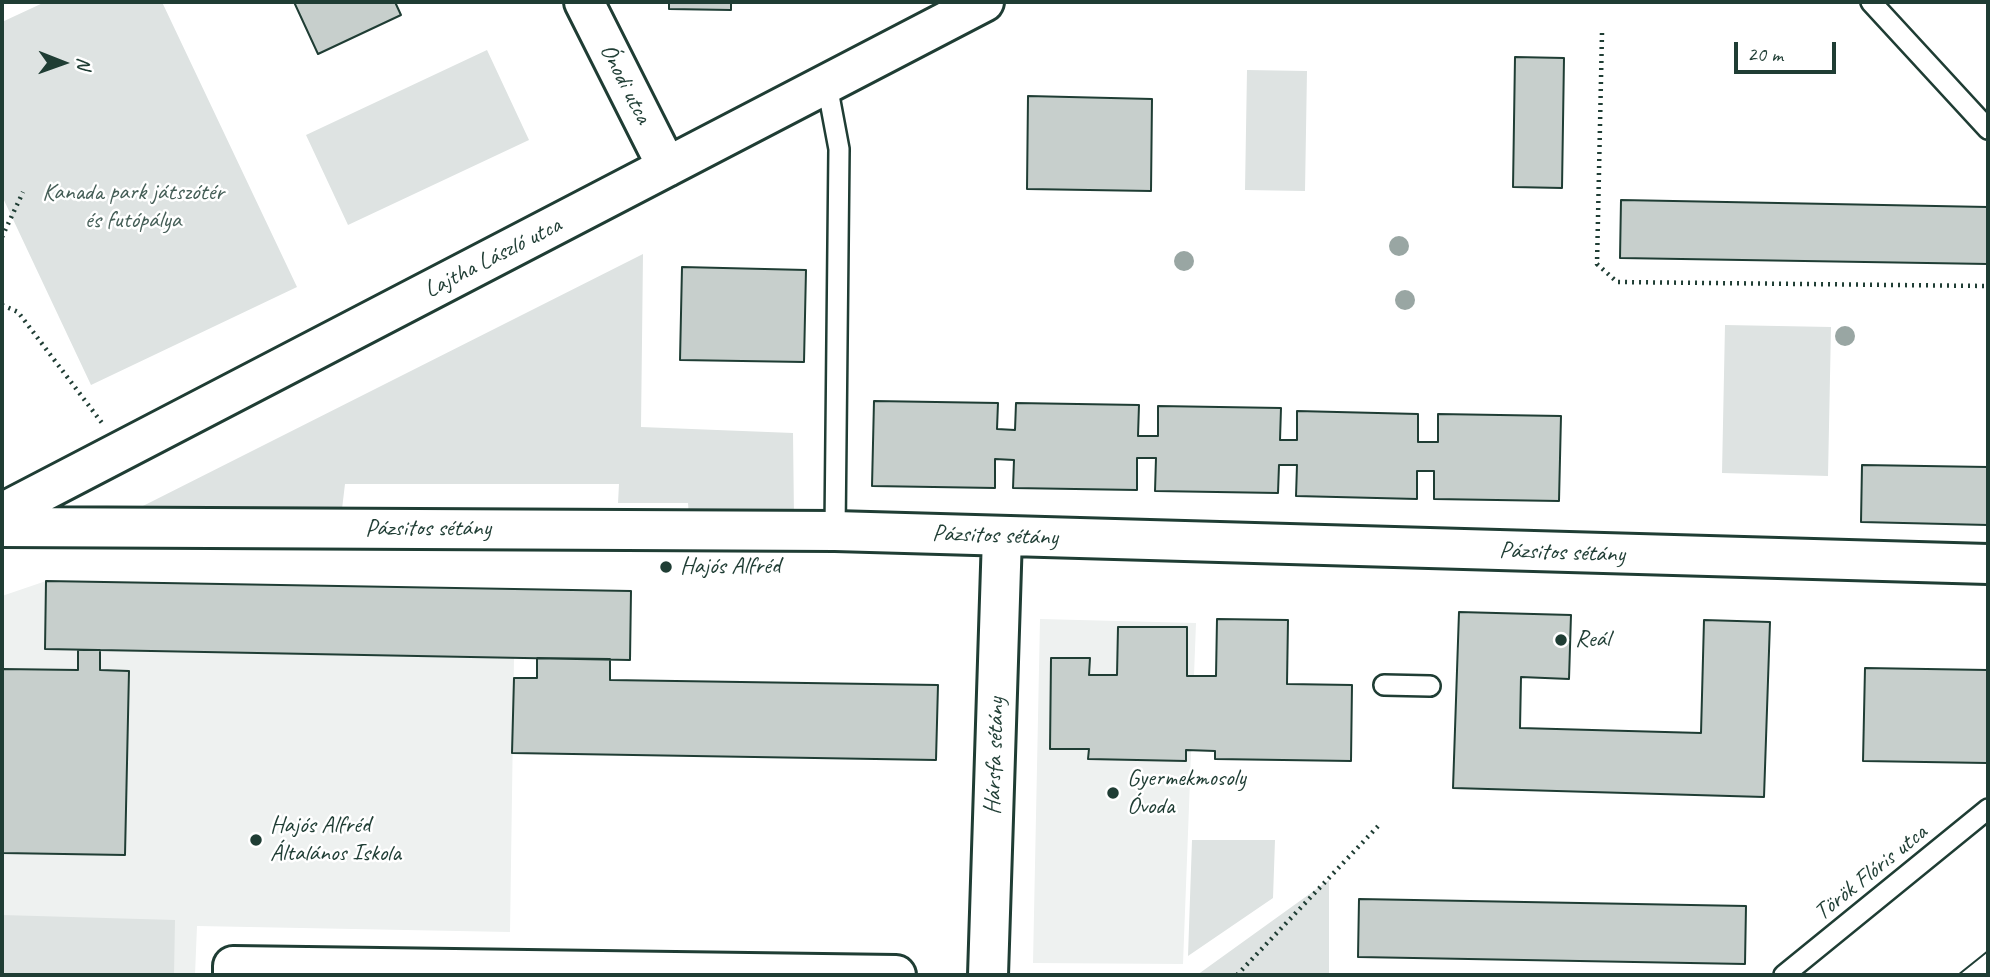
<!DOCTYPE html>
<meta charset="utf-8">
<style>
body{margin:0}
#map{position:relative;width:1990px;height:977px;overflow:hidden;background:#fff;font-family:Caveat,sans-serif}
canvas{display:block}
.frame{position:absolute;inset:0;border:4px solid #1f3d34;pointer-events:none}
.north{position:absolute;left:28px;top:28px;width:70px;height:70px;-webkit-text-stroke:5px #fff;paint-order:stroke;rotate:91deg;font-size:19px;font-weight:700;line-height:28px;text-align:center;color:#1f3d34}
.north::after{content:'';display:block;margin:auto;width:24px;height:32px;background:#1f3d34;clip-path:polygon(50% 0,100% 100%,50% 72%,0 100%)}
.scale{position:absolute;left:1734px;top:42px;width:102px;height:32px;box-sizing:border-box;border:4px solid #1f3d34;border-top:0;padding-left:9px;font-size:21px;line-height:24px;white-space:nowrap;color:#1f3d34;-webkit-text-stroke:5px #fff;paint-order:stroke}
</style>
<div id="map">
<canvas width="1990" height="977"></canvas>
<div class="frame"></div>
<div class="north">N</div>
<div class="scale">20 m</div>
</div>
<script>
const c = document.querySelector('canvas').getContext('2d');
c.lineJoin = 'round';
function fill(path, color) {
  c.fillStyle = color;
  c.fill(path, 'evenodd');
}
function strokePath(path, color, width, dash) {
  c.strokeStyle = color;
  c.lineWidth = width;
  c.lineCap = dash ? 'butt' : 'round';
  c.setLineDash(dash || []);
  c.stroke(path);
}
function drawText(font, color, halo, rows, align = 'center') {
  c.font = font + ' Caveat,sans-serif';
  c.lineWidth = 5;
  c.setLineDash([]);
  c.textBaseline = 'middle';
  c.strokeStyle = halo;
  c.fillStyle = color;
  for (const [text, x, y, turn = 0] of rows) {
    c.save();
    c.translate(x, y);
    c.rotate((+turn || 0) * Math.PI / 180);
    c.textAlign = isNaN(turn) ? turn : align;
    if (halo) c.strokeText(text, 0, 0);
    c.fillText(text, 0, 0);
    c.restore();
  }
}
fill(new Path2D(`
 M46,581l469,8 -5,343 -313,-6 -2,49h-193v-379z
 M1040,619l156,4 -13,341 -150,-1z`), '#eef1f0');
fill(new Path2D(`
 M45,2h117l135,285 -206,98 -89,-189v-174z
 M487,50l42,90 -181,85 -42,-90z
 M1247,70l60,1 -2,120 -60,-1z
 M643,254l-2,173 152,6 1,85 -105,-1 -1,-14h-70l1,-19h-274l-3,25 -209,2z
 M1725,325l106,2 -3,149 -106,-3z
 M1192,840h83l-2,58 -85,58z
 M1329,880v95h-132z
 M2,915l173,5 -1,55h-172z`), '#dee3e2');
const building = new Path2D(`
 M294,2h101l6,13 -83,39z
 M669,2h62v8l-62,-1z
 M1515,57l49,1 -2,130 -49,-1z
 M1028,96l124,3 -1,92 -124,-2z
 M1621,200l367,7v57l-368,-6z
 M682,267l124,3 -2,92 -124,-2z
 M874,401l124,2 -1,26 18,1 1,-27 123,2 -1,31h20v-30l123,2 -1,32h17v-29l121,3v28h20v-28l123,2 -2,85 -125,-2v-28h-17v28l-121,-3 1,-31h-18l-1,28 -123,-2 1,-33h-19v32l-124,-2 1,-28 -19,-1v29l-123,-2z
 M1862,465l126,2v58l-127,-3z
 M46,581l585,10 -1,69 -585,-11z
 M1459,612l112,3 -2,64 -48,-2 -1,51 181,5 3,-113 66,2 -6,175 -311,-9z
 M1217,619l71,1 -1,64 65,1 -1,76 -136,-2v-8l-29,-1v11l-98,-2 1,-10h-39l1,-91h39l-1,17h28l1,-48h69v49h29z
 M78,650h22v20l29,1 -4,184 -123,-2v-184l76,1z
 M537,658l73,1v21l328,5 -2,75 -424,-7 2,-75h23z
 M1865,668l123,2 -1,93 -124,-2z
 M1359,899l387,7 -1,58 -387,-7z`);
fill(building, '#c7cfcc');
strokePath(building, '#1f3d34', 2);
const service = new Path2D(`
 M1871,2l117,127
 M827,85l12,64 -4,382
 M1384,685l46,1
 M1784,975l204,-166`);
const minor = new Path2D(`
 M584,2l83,165
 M2,513l982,-511
 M2,527l833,4 1153,33
 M233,975v-9l663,9
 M988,975l14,-439`);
strokePath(service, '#1f3d34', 24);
strokePath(minor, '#1f3d34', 44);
strokePath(new Path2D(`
 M1602,33l-5,231 20,18 371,4
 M2,237l21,-45
 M2,305l16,7 84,111
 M1237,975l144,-152`), '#1f3d34', 4.5, [2, 5]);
strokePath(service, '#fff', 19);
strokePath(minor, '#fff', 38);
strokePath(new Path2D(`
 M1958,975l30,-24`), '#1f3d34', 2);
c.fillStyle = '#99a6a3';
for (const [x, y] of [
 [1399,246],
 [1184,261],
 [1405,300],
 [1845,336]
]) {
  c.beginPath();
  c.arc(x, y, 10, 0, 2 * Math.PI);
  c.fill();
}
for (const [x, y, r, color] of [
 [666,567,7,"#1f3d34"],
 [1561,640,7,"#1f3d34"],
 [1113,793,7,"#1f3d34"],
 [256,840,7,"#1f3d34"]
]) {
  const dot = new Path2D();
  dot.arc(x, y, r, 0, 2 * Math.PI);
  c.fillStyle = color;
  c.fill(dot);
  strokePath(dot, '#fff', 2.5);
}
drawText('24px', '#1f3d34', '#fff', [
 ["Ónodi utca",625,84,63],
 ["Lajtha László utca",493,258,-27],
 ["Pázsitos sétány",428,529],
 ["Pázsitos sétány",995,536,2],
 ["Pázsitos sétány",1562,553,2],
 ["Hársfa sétány",995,756,-88],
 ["Török Flóris utca",1871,873,-39]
]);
drawText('24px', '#455e57', '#fff', [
 ["Kanada park játszótér",133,193],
 ["és futópálya",133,221]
]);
drawText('24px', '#1f3d34', '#fff', [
 ["Hajós Alfréd",680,567],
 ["Reál",1575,640],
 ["Gyermekmosoly",1127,779],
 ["Óvoda",1127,807],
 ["Hajós Alfréd",270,826],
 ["Általános Iskola",270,854]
], 'left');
</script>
